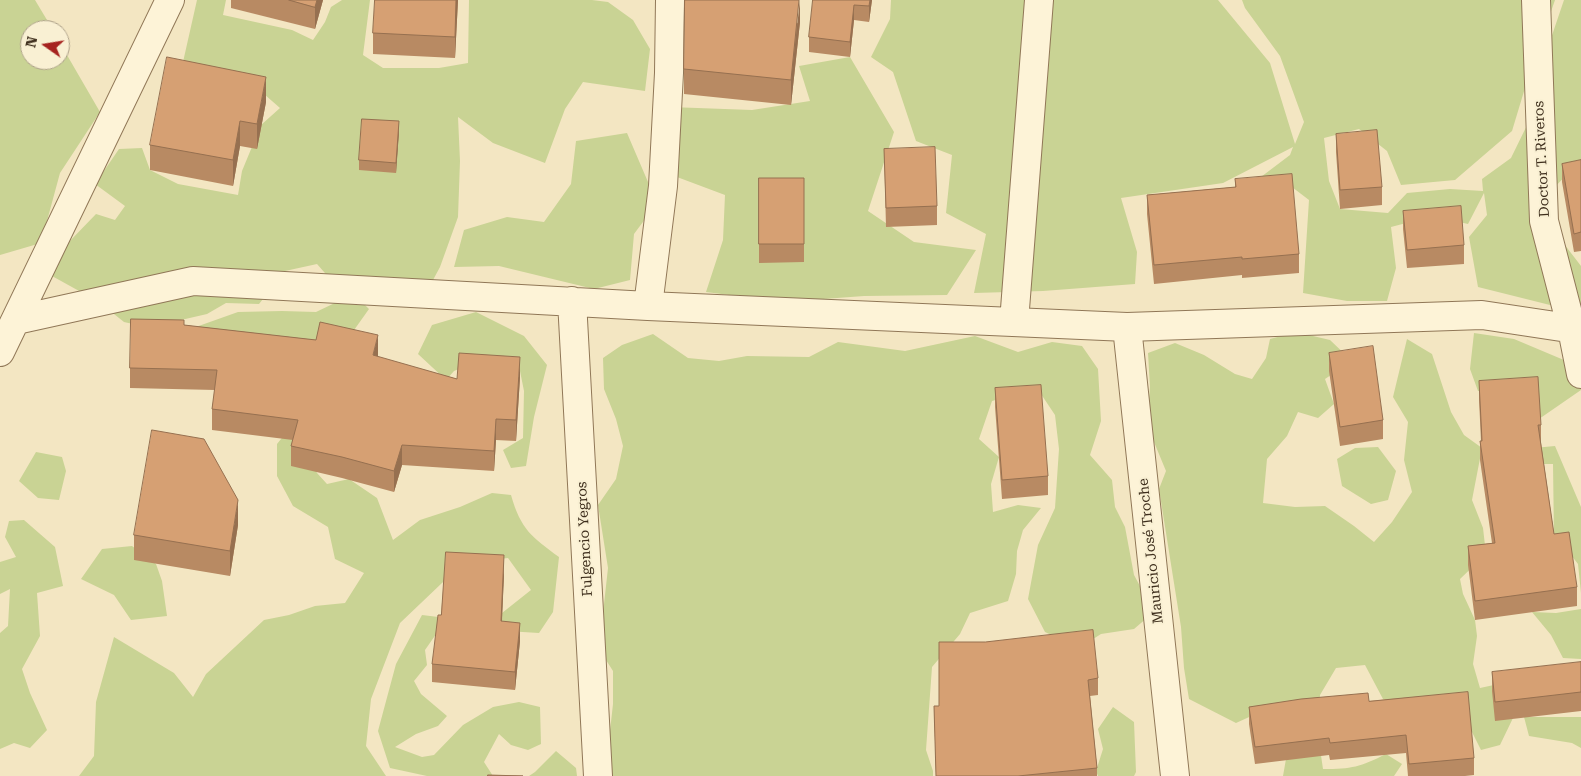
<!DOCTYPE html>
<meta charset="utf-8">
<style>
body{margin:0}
#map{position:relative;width:1581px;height:776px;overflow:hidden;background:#f3e6c2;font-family:"Roboto Serif",serif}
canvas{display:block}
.north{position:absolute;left:20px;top:20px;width:50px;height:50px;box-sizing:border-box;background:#f9f0d3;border:1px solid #aea28a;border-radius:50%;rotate:283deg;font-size:14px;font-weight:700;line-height:20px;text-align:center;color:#3e2e1c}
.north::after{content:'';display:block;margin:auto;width:18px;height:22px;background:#a6231f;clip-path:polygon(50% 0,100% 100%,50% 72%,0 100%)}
</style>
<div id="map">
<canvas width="1581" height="776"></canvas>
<div class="north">N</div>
</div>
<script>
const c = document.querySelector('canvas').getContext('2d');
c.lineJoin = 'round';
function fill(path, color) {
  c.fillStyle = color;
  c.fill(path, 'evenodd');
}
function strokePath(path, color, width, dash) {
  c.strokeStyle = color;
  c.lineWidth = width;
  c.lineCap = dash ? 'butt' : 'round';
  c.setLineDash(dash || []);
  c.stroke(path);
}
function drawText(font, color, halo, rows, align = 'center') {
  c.font = font + ' "Roboto Serif",serif';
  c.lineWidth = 4;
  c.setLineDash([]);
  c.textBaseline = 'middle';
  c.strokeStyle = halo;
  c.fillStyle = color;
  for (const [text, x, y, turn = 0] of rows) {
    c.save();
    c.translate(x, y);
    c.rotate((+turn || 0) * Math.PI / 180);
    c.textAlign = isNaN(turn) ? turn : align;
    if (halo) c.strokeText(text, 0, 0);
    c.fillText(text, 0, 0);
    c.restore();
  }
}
fill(new Path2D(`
 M0,0h35l18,30h-23v30h30v-17l40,69 -40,61 -19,70 -41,12z
 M197,0h29l-3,15 69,15 21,10 12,-18 6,-15 11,-7h28l-7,55 20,13h56l29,-5 1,-63h123l16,2 25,18 17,29 -5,42 -62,-9 -18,27 -20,54 -52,-20 -35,-26 2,44 -2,56 -18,50 -14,26 -87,-4 -22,-25 -32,7 -26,33 -33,-1 -19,11 -26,6 -17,11 -40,-9 -25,-20 -47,-26 15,-32 29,-30 19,6 10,-14 -30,-22 24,-35 23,-1 8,22 28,14 60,11 4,-24 19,-46 19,-17 -24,-21 -73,-25z
 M891,0h327l52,63 25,81 9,-22 -24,-66 -35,-48 -3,-8h313l-27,78 -16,53 -57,49 -54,5 -14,-34 -28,-22 -35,9 5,43 11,28 48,4 19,-20 43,-4 33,2 -1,-12 29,-21 22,-45 13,-60 18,-53h17v164l-3,-1 -29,30 12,47 20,26v42l-11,2 -92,-23 -9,-50 18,-22 -3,-22 -16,31 -35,-8 -42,11 5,41 -9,33h-40l-44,-8 6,-93 -21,-16 -39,2 41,-31 3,-8 -70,36 -102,15 16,54 -2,32 -92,7 -69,2 12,-59 -40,-21 6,-58 -36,-14 -23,-69 -22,-15 19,-38z
 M850,57l44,75 -26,79 46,31 62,8 -29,45 -83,1 -81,6 -77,-10 17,-52 2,-45 -64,-24 9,-64 82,3 58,-9 -11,-35z
 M627,133l30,70 -23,31 -4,46 -36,9 -95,-23 -45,1 10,-37 43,-13 37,5 27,-38 5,-43z
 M339,301l23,1 7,7 -27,38 -149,-19 45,-16 44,-1 34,1z
 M476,312l48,24 23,29 -13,52 -8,49 -15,2 -8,-18 20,-12 1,-47 -4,-20 -54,-5 -12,5 -8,9 -28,-26 14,-29z
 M1296,332l34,8 22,21 -27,18 9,25 -16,14 -20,-6 -11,24 -20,23 -4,44 32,4 30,-1 29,20 20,16 18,-20 20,-30 -8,-32 4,-38 -15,-25 14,-58 25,15 19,58 13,23 18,13 -10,52 11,28 3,26 -26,25 3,15 12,26 2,16 -4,28 7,24 23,-5 10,35 -13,27 -19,5 -11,-22 -68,-20 -19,-9 -18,-34 -29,3 -16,27 -2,40 5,34c29,0 37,-2 63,-15l16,10 -8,12h-111l9,-51 -23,-17 -33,15 -47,-24 -5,-31 -3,-41 -22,-138 7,-18 -12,-29 -6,-27 2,-28 -2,-34 27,-10 29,12 31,19 17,5 14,-21 4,-19z
 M1474,333l40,6 57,24 10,20v7l-42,29 -47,-27 -14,-1 -8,-22z
 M653,334l35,24 31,3 28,-5 62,1 29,-15 67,9 70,-15 43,16 34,-10 30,4 16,23 3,52 -11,34 22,25 3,27 10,20 9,48 7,13 7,29 -14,12 -33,5 -22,14 -34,-16 -17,-33 10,-54 17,-37 4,-59 -4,-34 -18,-27 -45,13 -13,38 20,18 -8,27 2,28 25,-7 23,3 -18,22 -6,21 -1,23 -8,27 -38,12 -10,21 -28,33 -6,83 7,21v5h-328l8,-72v-33l-14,-22 9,-81 -10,-63 18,-26 7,-33 -7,-27 -12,-30 -1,-31 19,-13z
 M289,429l15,13 13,31 10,11 22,-5 28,19 16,42 27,-20 40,-13 32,-14 19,2c10,35 21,42 48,62l-6,55 -14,21 -98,-6 -16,23 2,15 -13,16 7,13 26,22 -9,10 -22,8 -21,13 27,10 12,-2 29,-30 30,-18 26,-5 21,5 1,37 -13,6 -17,-5 -12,-11 -15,28 9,14h-66l-37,-8 -12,-37 18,-67 26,-49 41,5 39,-7 29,-23 -23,-32 -45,5 -63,60 -29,76 -5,47 20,30h-307l15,-20 2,-54 18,-65 60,36 19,24 13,-23 58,-54 25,-5 26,-9 30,-3 19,-30 -29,-14 -7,-32 -35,-21 -16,-30v-32z
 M1555,446l26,61v86l-3,-29 -14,-18 -10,-8 -1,-74h-39l20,-16z
 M1378,447l18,24 -8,29 -17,4 -29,-18 -5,-27 18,-11z
 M36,452l26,5 4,14 -7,29 -21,-2 -19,-17z
 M24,520l31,27 8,39 -26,7 3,43 -18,33 8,24 17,37 -17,18 -16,-5 -14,6v-116l8,-7 2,-37 -10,5v-32l16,-5 -11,-20 4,-16z
 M132,546l24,18 6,17 5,35 -36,4 -17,-25 -33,-16 21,-30z
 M1581,609v50l-18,-1 -12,-23 -19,-23 24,1z
 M1113,707l21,15 2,50 -2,4h-36l-2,-5 7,-22 -5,-20z
 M1524,717h57v31l-9,-5 -43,-7z
 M556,751l20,17 1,8h-48l6,-4z`), '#c9d394');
const minor = new Path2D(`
 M1536,0l8,221 28,108 9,45
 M572,301l26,475
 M648,306l15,-120 6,-113 1,-73
 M16,320l177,-39 455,25 479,21 355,-12 99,15
 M1014,322l25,-322
 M1127,327l48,449
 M0,352l170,-352`);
strokePath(minor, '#907757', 30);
strokePath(minor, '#fdf3d7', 28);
fill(new Path2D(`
 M231,0h92l-8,29 -84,-21z
 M375,0h83l-3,58 -82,-4v-21z
 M813,0h59l-3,22 -15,-2 -4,37 -41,-5v-15z
 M800,22l-9,83 -107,-11v-25z
 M266,102l-9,47 -17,-3 -7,40 -83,-16v-25z
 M399,131l-3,42 -37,-3v-10z
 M1336,134l46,53v18l-42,4 -4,-57z
 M884,149l53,57v19l-51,2z
 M1581,160v91l-7,1 -12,-70v-18z
 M759,178h45v84l-45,1z
 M1235,179l64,75v19l-57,5v-3l-88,9 -7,-70v-19l88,-8z
 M1403,211l61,34v19l-57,4 -4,-39z
 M184,325l132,15 141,39 63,-2 -4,64 -20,-1 -2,31 -92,-6 -8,27 -52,-14 -51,-12v-20l2,-6 -81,-10v-21l3,-19 -85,-2v-20z
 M1329,353l54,67v19l-43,7 -11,-75z
 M1479,381l62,44v18l13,91 23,53v19l-102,14 -7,-55v-19l24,-3 -12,-83v-19h1l-2,-42z
 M995,388l53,88v19l-46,4 -7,-92z
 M238,525l-8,51 -96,-16v-25z
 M504,574l-2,47 18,20 -5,49 -83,-8v-18l9,-49z
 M939,642l159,36v17l-8,1 7,72v8h-161l-2,-70h5z
 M1581,662v49l-86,10 -3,-30v-19z
 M1369,701l105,57v17l-9,1h-57l-2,-23 -76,7 -1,-5 -74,9 -6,-40v-17z`), '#b88a63');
fill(new Path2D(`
 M317,0h6l-8,29v-22z
 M456,0h2l-3,58v-21z
 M800,0v22l-9,83v-25z
 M870,0h2l-3,22v-16z
 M854,5v15l-4,37v-15z
 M266,77v25l-9,47v-25z
 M240,121v25l-7,40v-26z
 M399,121v10l-3,42v-10z
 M378,335v21l-5,20v-21z
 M520,357v20l-4,64v-21z
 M496,419v21l-2,31v-20z
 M402,445v20l-8,27v-21z
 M238,500v25l-8,51v-25z
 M504,555v19l-3,65v-18z
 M520,623v18l-5,49v-18z`), '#967050');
const building = new Path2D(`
 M289,0h28l-2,7z
 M375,0h81l-1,37 -82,-4z
 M685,0h114l-8,80 -107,-11z
 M813,0h57l-1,6 -15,-1 -4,37 -41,-5z
 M167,57l99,20 -9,47 -17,-3 -7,39 -83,-15z
 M362,119l37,2 -3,42 -37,-3z
 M1377,130l5,57 -42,3 -4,-56z
 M935,147l2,59 -51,2 -2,-59z
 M1581,160v72l-7,2 -12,-70z
 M1292,174l7,80 -57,5v-2l-88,8 -7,-70 89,-8 -1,-8z
 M759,178h45v66h-45z
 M1461,206l3,39 -57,5 -4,-39z
 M131,319l53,1v5l132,15 4,-18 58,13 -5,20 84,24 2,-26 61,4 -4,63 -20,-1 -2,32 -92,-6 -8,26 -52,-14 -51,-11 7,-26 -86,-11 5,-39 -87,-2z
 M1373,346l10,74 -43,7 -11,-74z
 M1538,377l3,48h-3l16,109 15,-2 8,55 -102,14 -7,-55 27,-3 -15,-102h2l-3,-60z
 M1041,385l7,91 -46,4 -7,-92z
 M152,430l52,9 34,61 -8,51 -96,-16z
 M446,552l58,3 -3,66 19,2 -5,49 -83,-8 6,-49h3z
 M1093,630l5,48 -10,2 9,88 -79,8h-82l-2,-70h5v-64h46z
 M1581,662v30l-86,10 -3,-30z
 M1468,692l6,66 -65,6 -3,-29 -76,8 -1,-5 -74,9 -6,-40 52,-8 67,-6 1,8z
 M488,775l35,1h-35z`);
fill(building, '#d6a073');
strokePath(building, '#967050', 1);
drawText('14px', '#3e2e1c', '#f9f0d3', [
 ["Doctor T. Riveros",1542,159,-93],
 ["Fulgencio Yegros",585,539,-93],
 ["Mauricio José Troche",1151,551,-96]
]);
</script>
